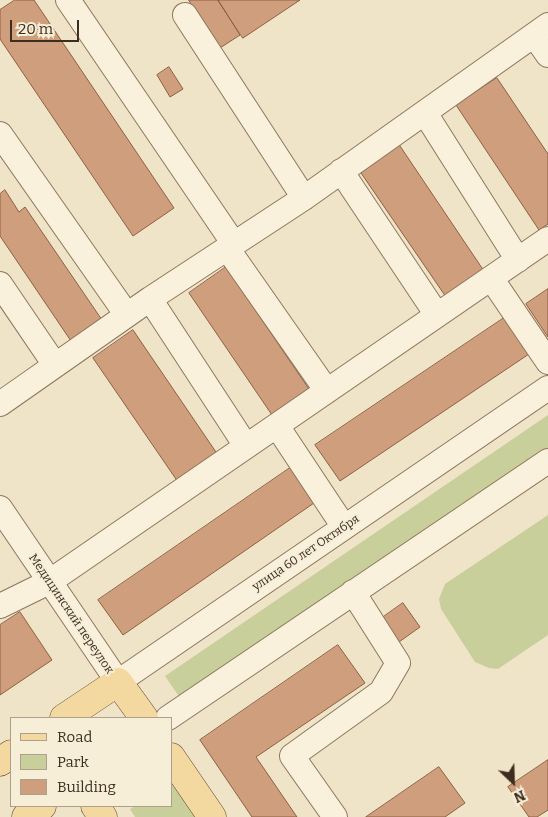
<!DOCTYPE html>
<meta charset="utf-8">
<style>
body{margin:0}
#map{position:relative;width:548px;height:817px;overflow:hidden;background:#f0e4c8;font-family:Bitter,serif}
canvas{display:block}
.legend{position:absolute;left:10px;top:717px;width:162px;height:90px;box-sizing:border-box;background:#f7eed8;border:1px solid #ada18e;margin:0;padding:6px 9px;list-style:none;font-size:15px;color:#3d2e20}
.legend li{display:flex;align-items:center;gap:10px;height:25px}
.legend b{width:25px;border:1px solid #ada18e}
.north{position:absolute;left:488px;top:757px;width:50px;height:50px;-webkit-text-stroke:4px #f7eed8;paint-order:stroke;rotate:156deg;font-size:14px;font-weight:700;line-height:20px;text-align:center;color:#3d2e20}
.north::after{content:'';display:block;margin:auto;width:18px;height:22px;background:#3d2e20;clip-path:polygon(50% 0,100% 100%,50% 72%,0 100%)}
.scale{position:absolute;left:10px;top:20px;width:69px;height:22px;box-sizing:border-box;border:2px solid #3d2e20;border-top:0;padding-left:6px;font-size:15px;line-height:18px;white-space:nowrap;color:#3d2e20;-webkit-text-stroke:4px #f7eed8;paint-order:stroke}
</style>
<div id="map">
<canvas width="548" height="817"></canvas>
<ul class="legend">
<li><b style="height:6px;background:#f3d9a0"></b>Road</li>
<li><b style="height:14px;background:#c9cf9b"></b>Park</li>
<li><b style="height:14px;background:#cf9f7d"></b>Building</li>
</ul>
<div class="north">N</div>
<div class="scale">20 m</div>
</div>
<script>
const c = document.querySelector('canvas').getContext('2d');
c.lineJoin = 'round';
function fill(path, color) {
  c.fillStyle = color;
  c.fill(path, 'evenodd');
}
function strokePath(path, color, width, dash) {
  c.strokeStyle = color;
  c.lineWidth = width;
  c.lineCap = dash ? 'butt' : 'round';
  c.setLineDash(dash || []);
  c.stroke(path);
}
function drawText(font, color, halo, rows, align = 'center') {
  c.font = font + ' Bitter,serif';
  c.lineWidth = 4;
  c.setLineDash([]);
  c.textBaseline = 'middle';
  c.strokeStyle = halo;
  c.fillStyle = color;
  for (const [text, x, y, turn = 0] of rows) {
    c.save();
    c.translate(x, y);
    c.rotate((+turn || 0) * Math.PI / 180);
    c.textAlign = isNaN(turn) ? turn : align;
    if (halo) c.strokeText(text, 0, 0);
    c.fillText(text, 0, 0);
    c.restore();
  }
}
fill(new Path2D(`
 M548,415v33l-368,250 -15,-22z
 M548,515v120l-50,34 -9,-1 -14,-6 -34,-53 -2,-10 6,-15z
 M171,782l24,35h-60l-5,-8 5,-3h36z`), '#c9cf9b');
const building = new Path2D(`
 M15,0h19l140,208 -41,28 -133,-197v-29z
 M189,0h29l22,35 -20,13z
 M218,0h82l-57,38z
 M169,67l14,22 -13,8 -13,-22z
 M497,78l51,76v70l-9,6 -83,-125z
 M398,143l86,128 -38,26 -87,-127z
 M5,190l14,22 6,-5 77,113 -31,21 -71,-105v-42z
 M226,267l83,122 -37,26 -83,-122z
 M548,289v48l-22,-33z
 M504,318l25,36 -189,127 -25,-36z
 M133,330l85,125 -40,27 -85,-124z
 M290,468l24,35 -191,132 -25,-35z
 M403,603l17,24 -21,15 -17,-24z
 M20,612l32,48 -52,35v-70z
 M338,645l27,38 -109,74 41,60h-45l-52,-77z
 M548,760v50l-11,7h-8l-21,-30z
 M439,767l26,36 -20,14h-79z`);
fill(building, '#cf9f7d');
strokePath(building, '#8d5f41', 1);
const minor = new Path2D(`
 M68,0l166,244 -7,4 100,143
 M185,15l119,183
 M534,35l14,20
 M425,113l93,147
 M0,134l127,181
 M341,171l96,144
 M491,278l57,84
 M0,284l55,81
 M150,299l96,147
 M0,404l150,-105 154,-101 244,-173
 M277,426l67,101
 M0,508l118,174 430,-294
 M0,606l49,-24 499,-343
 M168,718l380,-257
 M335,817l-43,-61 89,-64 17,-29 -45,-71`);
const major = new Path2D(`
 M64,718l54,-36 26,36
 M171,757l41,60
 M0,762l11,-8
 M95,806l8,11
 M26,817l16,-11`);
strokePath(minor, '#8d765c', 26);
strokePath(major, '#5b4430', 29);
strokePath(minor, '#faf1dc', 24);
strokePath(major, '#f3d9a0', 28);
drawText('12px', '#3d2e20', '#f7eed8', [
 ["улица 60 лет Октября",306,553,-34],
 ["Медицинский переулок",71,614,56]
]);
</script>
